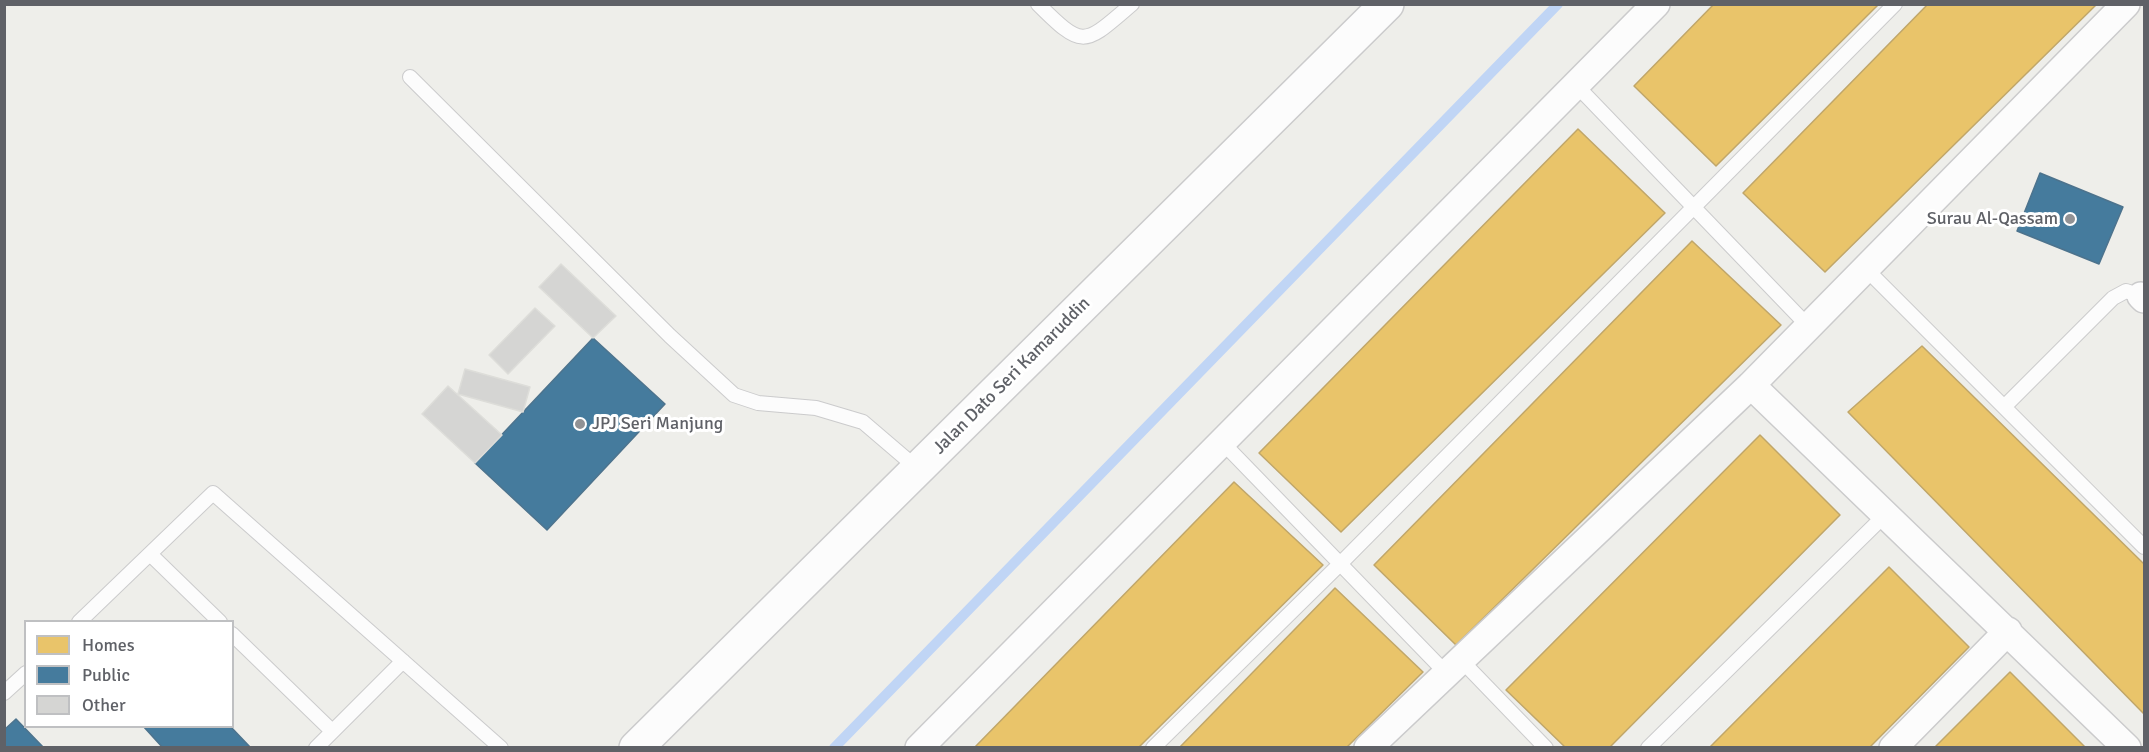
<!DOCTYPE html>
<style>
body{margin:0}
#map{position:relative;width:2149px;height:752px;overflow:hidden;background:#eeeeea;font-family:Signika,sans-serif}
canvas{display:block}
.frame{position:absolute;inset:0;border:6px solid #5f6167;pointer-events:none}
.legend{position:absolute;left:24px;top:620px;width:210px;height:108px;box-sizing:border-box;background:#fff;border:2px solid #bfc0c2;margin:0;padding:8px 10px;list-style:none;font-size:18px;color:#5f6167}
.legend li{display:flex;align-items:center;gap:12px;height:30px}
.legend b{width:30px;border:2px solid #bfc0c2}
</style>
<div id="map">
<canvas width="2149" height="752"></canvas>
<div class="frame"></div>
<ul class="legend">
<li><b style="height:16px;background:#e9c46a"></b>Homes</li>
<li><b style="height:16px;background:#457b9d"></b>Public</li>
<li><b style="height:16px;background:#d5d5d3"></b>Other</li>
</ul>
</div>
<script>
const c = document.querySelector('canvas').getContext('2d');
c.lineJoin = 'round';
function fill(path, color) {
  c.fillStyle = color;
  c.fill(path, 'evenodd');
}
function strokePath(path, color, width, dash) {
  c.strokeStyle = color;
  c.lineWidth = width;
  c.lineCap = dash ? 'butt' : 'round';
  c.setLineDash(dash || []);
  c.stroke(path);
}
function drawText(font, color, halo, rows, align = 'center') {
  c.font = font + ' Signika,sans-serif';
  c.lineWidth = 6;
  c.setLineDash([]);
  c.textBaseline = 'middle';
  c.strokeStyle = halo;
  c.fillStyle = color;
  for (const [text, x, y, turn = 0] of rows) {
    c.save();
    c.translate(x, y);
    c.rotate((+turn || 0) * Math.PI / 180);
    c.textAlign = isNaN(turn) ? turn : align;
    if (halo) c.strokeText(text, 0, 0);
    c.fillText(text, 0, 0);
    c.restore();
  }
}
const homes = new Path2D(`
 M1714,4h165l-163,162 -82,-80z
 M1928,4h169l-272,268 -82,-79z
 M1578,129l87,84 -324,319 -82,-79z
 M1692,241l89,84 -325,320 -82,-80z
 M1922,346l222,218v150l-296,-302z
 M1760,435l80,80 -231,233h-43l-60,-58z
 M1234,482l89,83 -185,183h-164z
 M1889,567l80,80 -100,101h-160z
 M1335,588l88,84 -77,76h-167z
 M2010,672l76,76h-152z`);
fill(homes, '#e9c46a');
strokePath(homes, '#c0a669', 1.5);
const public = new Path2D(`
 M2040,173l83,34 -24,57 -82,-33z
 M593,338l72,66 -118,126 -72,-67z
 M16,719l28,29h-40v-18z
 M143,726h87l21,22h-88z`);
fill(public, '#457b9d');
strokePath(public, '#4d738d', 1.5);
strokePath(new Path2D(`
 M834,748l724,-744`), '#c0d5f5', 10);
const building = new Path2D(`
 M561,264l55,52 -23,22 -54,-51z
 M535,308l20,18 -47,48 -19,-19z
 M465,369l65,18 -7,25 -65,-18z
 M448,386l54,49 -27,28 -53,-49z`);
fill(building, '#d5d5d3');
strokePath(building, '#ddddd9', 1.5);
const service = new Path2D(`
 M1038,4c46,46 46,41 94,0
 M410,77l260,259 64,59 24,8 58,5 47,14 55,47
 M1576,85l233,242
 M1866,269l278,278
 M2004,407l109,-109 13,-7 15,5
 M1222,442l225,232
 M150,554l70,68
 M79,622l134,-129 288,255
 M232,634l100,97
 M1461,660l85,88
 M4,693l22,-20
 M316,748l87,-87
 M1153,748l187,-184 555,-560
 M1648,748l238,-234`);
const minor = new Path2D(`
 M2141,296l3,3
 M1751,385l376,363
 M919,748l737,-744
 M1368,748l383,-363 375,-381
 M1893,748l115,-117`);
const tertiary = new Path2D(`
 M636,748l751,-744`);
strokePath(service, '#cbcbcc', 16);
strokePath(minor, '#cbcbcc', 30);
strokePath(tertiary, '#cbcbcc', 36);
strokePath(service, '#fcfcfc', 14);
strokePath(minor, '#fcfcfc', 27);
strokePath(tertiary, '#fcfcfc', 33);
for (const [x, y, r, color] of [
 [2070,219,6,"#919295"],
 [580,424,6,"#919295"]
]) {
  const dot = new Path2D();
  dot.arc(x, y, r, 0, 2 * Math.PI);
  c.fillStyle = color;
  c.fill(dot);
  strokePath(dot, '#fff', 2);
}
drawText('18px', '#5f6167', '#fff', [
 ["Surau Al-Qassam",2058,219],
 ["JPJ Seri Manjung",592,424,"left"]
], 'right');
drawText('18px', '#5f6167', '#fff', [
 ["Jalan Dato Seri Kamaruddin",1012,376,-45]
]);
</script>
